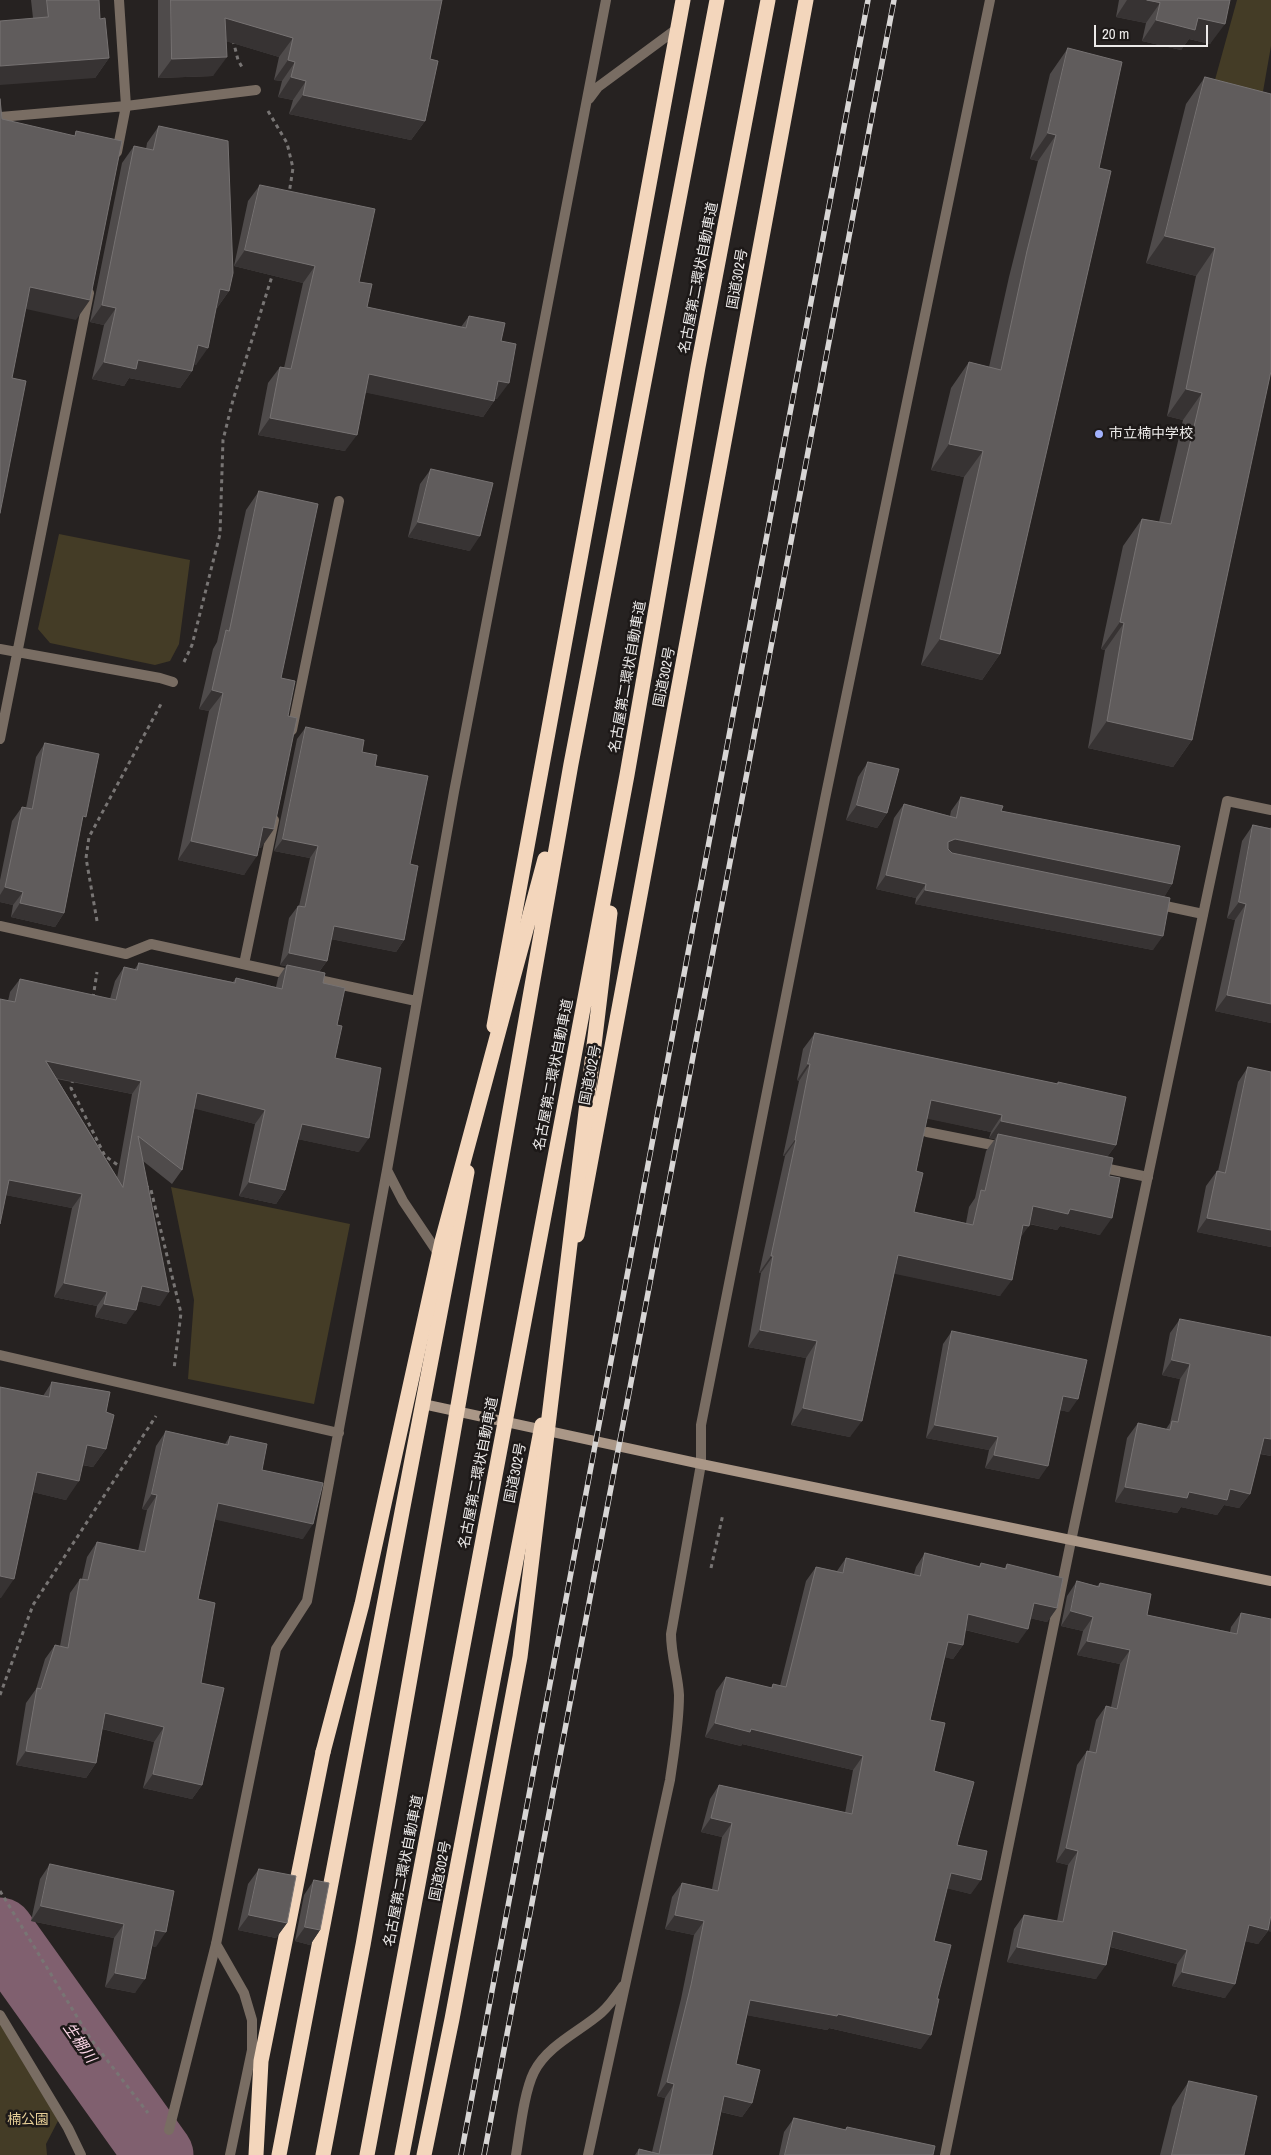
<!DOCTYPE html>
<meta charset="utf-8">
<style>
body{margin:0}
#map{position:relative;width:1271px;height:2155px;overflow:hidden;background:#262221;font-family:"Archivo Narrow",sans-serif}
canvas{display:block}
.scale{position:absolute;left:1094px;top:25px;width:114px;height:22px;box-sizing:border-box;border:2px solid #eceae9;border-top:0;padding-left:6px;font-size:15px;line-height:18px;white-space:nowrap;color:#eceae9;-webkit-text-stroke:4px #1d1918;paint-order:stroke}
</style>
<div id="map">
<canvas width="1271" height="2155"></canvas>
<div class="scale">20 m</div>
</div>
<script>
const c = document.querySelector('canvas').getContext('2d');
c.lineJoin = 'round';
function fill(path, color) {
  c.fillStyle = color;
  c.fill(path, 'evenodd');
}
function strokePath(path, color, width, dash) {
  c.strokeStyle = color;
  c.lineWidth = width;
  c.lineCap = dash ? 'butt' : 'round';
  c.setLineDash(dash || []);
  c.stroke(path);
}
function drawText(font, color, halo, rows, align = 'center') {
  c.font = font + ' "Archivo Narrow","Noto Sans JP",sans-serif';
  c.lineWidth = 5;
  c.setLineDash([]);
  c.textBaseline = 'middle';
  c.strokeStyle = halo;
  c.fillStyle = color;
  for (const [text, x, y, turn = 0] of rows) {
    c.save();
    c.translate(x, y);
    c.rotate((+turn || 0) * Math.PI / 180);
    c.textAlign = isNaN(turn) ? turn : align;
    if (halo) c.strokeText(text, 0, 0);
    c.fillText(text, 0, 0);
    c.restore();
  }
}
fill(new Path2D(`
 M1237,0h34v46l-9,51 -49,-10z
 M59,534l131,26 -11,84 -9,17 -15,4 -105,-22 -12,-14z
 M171,1187l179,37 -36,180 -126,-25 6,-79z
 M0,2022l59,97 -13,25 1,11h-47z`), '#443c26');
strokePath(new Path2D(`
 M0,1932l159,223`), '#80606f', 69);
strokePath(new Path2D(`
 M233,40l5,20 4,7
 M268,111l19,32 6,25 -4,26
 M184,662l8,-17 28,-111 3,-94 10,-40 40,-127
 M97,921l-11,-63 3,-21 72,-133
 M93,998l4,-26
 M73,1079l-2,9 34,68 17,12
 M145,1185l6,5 30,123 -7,56
 M711,1568l12,-54
 M0,1695l33,-90 123,-189
 M0,1891l90,147 58,75`), '#787574', 3, [4, 4]);
strokePath(new Path2D(`
 M126,106l130,-16
 M292,730l47,-229
 M1156,904l47,10
 M244,964l30,-144
 M927,1132l75,15
 M1099,1167l49,10
 M169,2130l47,-186
 M945,2155l126,-614`), '#796d63', 10);
strokePath(new Path2D(`
 M589,99l9,-12 80,-59
 M0,117l126,-11
 M117,152l9,-46 -7,-106
 M0,649l160,29 13,4
 M0,739l89,-446
 M0,926l126,28 25,-10 142,31
 M310,978l106,23
 M387,1170l16,31 37,55
 M0,1355l339,78
 M1071,1541l156,-740 44,9
 M0,2015l68,113 13,27
 M230,2155l22,-105v-30l-8,-27 -28,-49 60,-295 31,-48 80,-431 67,-378 152,-792
 M516,2155c4,-24 8,-63 18,-83 14,-27 45,-40 67,-59 9,-8 15,-17 22,-27
 M588,2155l82,-375c4,-28 9,-56 9,-85 -1,-20 -8,-39 -8,-61l30,-170v-39l124,-626 165,-799`), '#796d63', 10);
strokePath(new Path2D(`
 M423,1404l278,60 570,117`), '#aa9787', 10);
strokePath(new Path2D(`
 M494,1026l189,-1026
 M577,1235l229,-1235
 M256,2155l5,-94 62,-309
 M279,2155l188,-983
 M402,2155l140,-730`), '#f3d6bc', 15);
const rail = new Path2D(`
 M461,2155l407,-2155
 M484,2155l410,-2155`);
strokePath(rail, '#d8d6d5', 5.5);
strokePath(rail, '#1d1918', 4, [11]);
strokePath(new Path2D(`
 M323,1752l39,-148 80,-363 103,-382
 M323,2155l40,-210 208,-1181 146,-764
 M367,2155l260,-1380 71,-408 70,-367
 M424,2155l28,-136 68,-362 90,-744`), '#f3d6bc', 15);
fill(new Path2D(`
 M31,0h68l1,19 9,39 -14,20 -62,-60z
 M158,0h284l-12,59 -5,62 -14,19 -122,-26 4,-14 -15,-3 4,-16 -8,-1 5,-23 -53,-16 -13,35 -55,2z
 M1119,0h111l-20,44 -21,-5 -8,11 -39,-9 4,-18 -30,-6z
 M1068,48l31,120 -99,486 -18,26 -61,-15 43,-188 -33,-7 20,-82 18,-26 20,5 20,-90 29,-116 -8,-2 20,-85z
 M1205,77l66,17 -79,646 -19,27 -85,-19 17,-98 -4,-1 22,-103 19,-27 17,3 24,-102 -16,-4 29,-140 -50,-13 40,-159z
 M159,126l70,165 -12,17h-1l-20,57 -2,-1 -2,7 -12,17 -51,-10 -5,8 -32,-7 12,-54 -14,-3 32,-159 12,-17 12,3 1,-6z
 M260,185l99,97 8,25 94,20 8,-11 32,25 -4,58h-2l-1,2 -11,16 -118,-25 -20,59 -87,-16 10,-52 12,-16 4,1 19,-85 -69,-17 14,-65z
 M431,469l39,82 -62,-14 12,-53z
 M259,491l22,187 7,38 -27,132h-2l-15,27 -66,-15 31,-149 -10,-2 14,-60 4,-7 29,-132z
 M306,727l56,25 13,14 35,98 -6,76 -8,12 -65,-13 -4,22 -8,11 18,53 -2,33 24,94 -61,-13 -13,51 -9,14 -37,-8 16,-72 -61,-16 -12,62 -10,14 -29,-23 17,145 -22,-5 -12,23 -31,-7 2,-11 -43,-9 18,-89 -66,-13 2,-194 2,-9 10,-13 90,20 5,-18 9,-14 10,3 5,-7 94,19 3,-4 40,9 2,-9 8,-12 -6,-1 9,-47 9,-12h1l11,-48 -36,-7 23,-112zM57,1079l75,15 -15,84z
 M45,743l37,79 -18,91 -9,14 -44,-10 2,-12 -13,-3v-22l12,-59 10,-14 4,1 10,-51z
 M868,762l19,51 -10,15 -31,-8 12,-43z
 M961,797l40,14 171,73 -8,13 -11,53 -238,-46 1,-6 -40,-9 18,-71 10,-14 46,12 1,-5z
 M1253,825l17,3 1,-1v196l-56,-12 20,-91 -8,-2 15,-77z
 M815,1033l242,51 1,-2 58,63 -9,12 2,19 -9,59 -40,-9 -3,4 -28,-6 -9,14 -20,58 -106,-23 -44,164 -59,-12 15,-67 -58,-11 13,-74h-2l26,-117h-2l16,-75 -2,-1 6,-31zM927,1118l64,14 -2,6 6,1 -9,12 -11,47 -6,9 -3,16 -52,-11 2,-41z
 M1248,1067l23,180 -74,-15 9,-46 11,-15h1l20,-89z
 M1180,1319l91,137 -11,-2 -10,40 -11,14 -15,-3 -7,10 -36,-8 -4,6 -62,-11 12,-64 11,-15 28,6 4,-6 10,-44 -18,-4 8,-42z
 M952,1331l117,81 -9,-2 -21,69 -54,-11 4,-18 -63,-12 17,-94z
 M52,1382l54,30v37l-13,18 -11,-2 -16,35 -33,-8 -32,106 42,-202z
 M166,1431l59,13 5,-8 32,34 41,69 -88,-20 -17,80 3,84 1,102 -10,14 -49,-11 11,-46 -52,-13 -6,34 -10,15 -70,-13 10,-62 10,-14 9,-30 10,-14 5,1 10,-53 10,-14h2l5,-22 10,-15 41,9 9,-41 -5,-1 14,-63z
 M925,1553l54,13 2,-3 23,6 3,-5 50,44 -10,14 -17,-4 -12,25 -53,-13 -2,15 -10,14 -8,-2 -15,63 4,51 23,74 14,49 -24,-6 -13,53 -13,108 -92,-21 -2,2 -80,-15 -11,49 16,39 -10,14 -21,-5 -9,43h-77l4,-6 13,3 13,-54 -8,-2 24,-97 13,-64 -29,-6 7,-32 10,-14 30,6 10,-52 -21,-5 9,-33 9,-14 126,28 8,-43 -111,-26 -1,2 -36,-9 11,-46 10,-14 45,11 2,-4 7,2 26,-105 10,-14 21,4 9,-13 68,16 2,-7z
 M1077,1581l20,5 3,-3 47,32 83,17 1,-5 10,-14 27,318 -10,13 -13,-3 -20,57 -53,-12 5,-22 -67,-17 -14,32 -89,-17 7,-33 10,-14 33,6 11,-56 -12,-3 21,-97 10,-14h2l7,-31 10,-14 5,1 9,-43 -43,-9 6,-24 -22,-5 6,-30z
 M50,1864l106,83 -4,-1 -17,47 -30,-6 9,-49 -83,-17 9,-42z
 M259,1869l28,54 -11,15 -38,-8 10,-46z
 M314,1880l6,50 -10,15 -15,-4 9,-46z
 M1189,2081l55,74h-84l12,-48z
 M794,2118l50,12 3,-3 86,28h-154l5,-23z`), '#4f4b4b');
fill(new Path2D(`
 M1127,0h20l13,3 -14,20 -30,-6z
 M225,18l68,20 -14,19 -67,-20z
 M1198,18l27,6 -15,20 -21,-5 -8,11 -39,-9 14,-21z
 M227,57l-14,19 -55,2 14,-19z
 M109,58l-14,20 -95,7v-19z
 M288,60l7,2 -13,19 -8,-1z
 M291,77l15,4 -13,19 -15,-3z
 M303,95l122,26 -14,19 -122,-26z
 M1048,133l8,2 -18,26 -8,-2z
 M1165,236l50,12 -19,28 -50,-13z
 M245,250l70,16 -12,17 -69,-17z
 M30,287l60,13 -14,20 -59,-13z
 M220,289l9,2 -12,17 -9,-2z
 M102,305l14,3 -12,17 -14,-3z
 M198,345l10,3 -12,17 -10,-3z
 M138,360l54,11 -12,17 -51,-10 -5,8 -32,-7 12,-17z
 M369,374l125,27 -11,16 -125,-26z
 M498,381l11,2 -12,16 -10,-2z
 M1186,389l16,4 -19,27 -16,-4z
 M270,418l87,17 -12,16 -87,-16z
 M949,444l34,7 -19,26 -33,-7z
 M418,522l62,14 -10,15 -62,-14z
 M1120,622l4,1 -19,27 -4,-1z
 M940,639l60,15 -18,26 -61,-15z
 M212,690l11,3 -14,18 -10,-2z
 M1107,721l85,19 -19,27 -85,-19z
 M857,805l30,8 -10,15 -31,-8z
 M263,827l11,2 -13,19 -11,-2z
 M283,839l35,7 -8,12 -36,-7z
 M955,839l217,45 -9,15 -218,-46 3,-11z
 M191,841l66,15 -13,19 -66,-15z
 M886,875l40,9 -10,14 -40,-9z
 M5,887l18,5 -10,13 -13,-3v-7z
 M925,890l238,46 -10,14 -238,-46z
 M1239,902l7,2 -11,16 -8,-2z
 M20,903l44,10 -9,14 -44,-10z
 M334,926l70,14 -8,12 -70,-14z
 M289,953l38,8 -9,12 -31,-8 -1,1 -6,-1z
 M1227,995l44,9v19l-56,-12z
 M46,1061l95,20 -9,13 -95,-20z
 M808,1064h2l-11,17 -2,-1z
 M197,1093l68,17 -10,14 -67,-17z
 M931,1100l71,15 -11,17 -72,-15z
 M1001,1121l115,24 -12,16 -106,-27 -3,5 -6,-1z
 M302,1124l67,14 -10,14 -67,-14z
 M795,1140h1l-11,16h-2z
 M9,1180l73,14 -10,14 -72,-14z
 M249,1182l36,8 -9,14 -37,-8z
 M1033,1206l37,3 42,9 -12,17 -40,-9 -3,4 -35,-8z
 M1207,1218l64,12v17l-74,-15z
 M1023,1225l6,1 -12,16z
 M898,1255l114,25 -12,16 -114,-24z
 M771,1256h2l-12,17h-2z
 M64,1283l43,9 -10,14 -43,-9z
 M142,1286l27,6 -9,14 -28,-6z
 M104,1304l32,6 -10,14 -31,-7z
 M760,1330l57,11 -11,17 -58,-11z
 M1172,1360l18,4 -10,15 -18,-4z
 M1063,1396l15,3 -9,13 -15,-3z
 M803,1408l59,13 -12,16 -59,-12z
 M935,1425l63,12 -9,13 -63,-12z
 M1264,1438l7,1v17l-18,-4z
 M87,1445l19,4 -13,18 -19,-4z
 M994,1455l54,11 -9,13 -54,-11z
 M37,1472l42,9 -13,19 -42,-10z
 M1125,1487l64,5 41,-3 20,5 -11,14 -15,-3 -7,10 -36,-8 -4,6 -62,-11z
 M152,1494l5,1 -10,15 -5,-1z
 M218,1503l95,21 -10,15 -95,-21z
 M0,1576l14,3 -13,19h-1z
 M1034,1603l23,5 -10,14 -23,-5z
 M1071,1611l22,6 -10,14 -22,-5z
 M968,1614l60,15 -10,14 -60,-15z
 M1087,1641l43,9 -10,14 -43,-9z
 M948,1642l15,3 -10,14 -15,-3z
 M105,1713l59,14 -10,15 -59,-15z
 M715,1723l36,6 112,27 -10,14 -111,-26 -1,2 -36,-9z
 M26,1751l70,12 -10,15 -70,-13z
 M153,1774l49,11 -10,14 -49,-11z
 M711,1818l21,5 -10,14 -21,-5z
 M1066,1848l12,3 -10,14 -12,-3z
 M951,1873l30,7 -10,14 -30,-7z
 M41,1906l83,18 -10,14 -83,-17z
 M249,1915l38,8 -11,15 -38,-8z
 M675,1915l29,6 -10,14 -29,-6z
 M1271,1915v17l-3,-1 -10,13 -19,-4 10,-15z
 M305,1927l15,3 -10,15 -15,-4z
 M155,1930l11,2 -10,15 -11,-3z
 M1113,1931l74,19 -10,14 -74,-19z
 M1017,1947l89,18 -10,14 -89,-17z
 M1182,1972l53,12 -10,14 -53,-12z
 M115,1973l30,6 -10,14 -30,-6z
 M750,2000l88,14 93,21 -10,14 -92,-21 -2,2 -87,-16z
 M667,2082l7,2 -9,14 -8,-2z
 M724,2096l28,7 -10,14 -28,-7z`), '#373333');
const building = new Path2D(`
 M47,0h52l1,19 5,-1 4,40 -109,8v-45l48,-4z
 M171,0h271l-12,59 8,2 -13,60 -122,-26 3,-14 -15,-4 4,-15 -7,-2 5,-22 -68,-20 2,39 -55,2z
 M1147,0h83l-5,24 -27,-6 -3,12 -39,-10 4,-17z
 M1068,48l54,14 -23,106 12,3 -111,483 -60,-15 43,-188 -34,-7 20,-82 32,8 26,-119 29,-116 -8,-2z
 M1205,77l66,17v277l-79,369 -85,-19 17,-98 -4,-1 22,-103 29,5 31,-131 -16,-4 29,-141 -50,-12z
 M0,99l2,20 73,17 1,-5 46,10 -32,159 -60,-13 -18,91 14,3 -26,132z
 M159,126l69,15 5,132 -4,18 -9,-2 -12,59 -10,-3 -6,26 -54,-11 -2,9 -32,-7 12,-54 -14,-3 32,-159 19,4z
 M260,185l115,24 -16,73 13,2 -5,23 99,21 3,-12 36,7 -4,18 15,3 -7,39 -11,-2 -4,20 -125,-27 -12,61 -87,-17 10,-51 11,2 24,-103 -70,-16z
 M431,469l62,14 -13,53 -62,-14z
 M259,491l59,13 -37,174 14,3 -7,35 9,2 -23,111 -11,-2 -6,29 -66,-15 32,-148 -11,-3 14,-60 3,1z
 M306,727l58,13 -2,12 15,3 -2,11 53,10 -18,88 8,2 -14,74 -70,-14 -7,35 -38,-8 9,-47 7,1 13,-61 -35,-7z
 M45,743l54,11 -13,63 -3,-1 -19,97 -44,-10 3,-11 -18,-5 17,-80 10,2z
 M868,762l31,7 -12,44 -30,-8z
 M961,797l42,9 -2,5 179,35 -8,38 -217,-45 -7,3v7l4,4 218,45 -7,38 -238,-46 1,-6 -40,-9 18,-71 52,14z
 M1253,825l18,4v175l-44,-9 19,-91 -7,-2z
 M139,963l96,20 1,-5 46,11 5,-24 38,8 -2,10 22,5 -8,37 5,1 -7,32 46,10 -12,70 -67,-14 -17,66 -36,-8 16,-72 -68,-17 -15,77 -44,-34 31,156 -27,-6 -6,24 -32,-6 3,-12 -43,-9 18,-89 -73,-14 -9,44v-225l15,3 5,-23 96,21 8,-33 13,3zM46,1061l95,20 -18,106z
 M815,1033l243,51v-2l68,15 -10,48 -115,-24 1,-6 -71,-15 -15,71 7,2 -9,39 59,13 8,-35 4,1 13,-57 115,24 -4,18 11,2 -8,40 -42,-9 -2,5 -35,-8 -4,20 -6,-1 -11,55 -114,-25 -36,166 -59,-13 14,-67 -57,-11 13,-74h-2l25,-116h-1l15,-76h-2z
 M1248,1067l23,5v158l-64,-12 10,-47 8,2z
 M1180,1319l91,18v102l-7,-1 -14,56 -20,-5 -3,11 -38,-8 -2,6 -62,-11 13,-64 32,7 2,-9 6,1 12,-58 -18,-4z
 M952,1331l135,29 -9,39 -15,-3 -15,70 -54,-11 4,-18 -63,-12z
 M52,1382l58,10 -4,20 8,3 -8,34 -19,-4 -8,36 -42,-9 -23,107 -14,-3v-189l49,10z
 M166,1431l62,14 2,-9 37,8 -5,26 61,13 -10,41 -95,-21 -20,96 17,4 -14,80 23,5 -22,97 -49,-11 11,-47 -59,-14 -9,50 -70,-12 11,-63 4,1 14,-44 13,3 12,-69 8,1 9,-38 48,10 12,-57 -5,-1z
 M925,1553l55,14 1,-4 25,6 1,-5 56,14 -6,30 -23,-5 -6,26 -60,-15 -5,31 -15,-3 -18,78 15,3 -11,48 40,11 -17,63 30,6 -6,29 -30,-7 -17,68 17,4 -14,54h2l-8,36 -93,-21 -1,2 -87,-16 -14,64 24,6 -8,33 -28,-7 -12,59h-74l1,-6 20,5 15,-70 -7,-2 24,-97 13,-64 -29,-6 7,-32 36,8 14,-68 -21,-5 8,-33 133,29 11,-58 -112,-27 -1,3 -35,-9 11,-46 46,11 1,-4 13,3 30,-120 27,6 3,-15 74,18z
 M1077,1581l22,6 1,-4 51,11 -4,21 90,19 4,-21 30,6v296l-3,15 -19,-5 -14,59 -53,-12 5,-22 -74,-19 -7,34 -89,-18 7,-32 39,7 15,-71 -12,-3 21,-97 9,2 10,-47 11,3 13,-59 -43,-9 6,-24 -22,-6z
 M50,1864l124,27 -8,41 -11,-2 -10,49 -30,-6 9,-49 -83,-18z
 M259,1869l37,7 -9,47 -38,-8z
 M314,1880l15,3 -9,47 -15,-3z
 M1189,2081l68,15 -13,59h-72z
 M794,2118l52,12 1,-3 88,19 -2,9h-148z`);
fill(building, '#605c5c');
strokePath(building, '#767272', 1);
for (const [x, y, r, color] of [
 [1099,434,5,"#a2b2fd"]
]) {
  const dot = new Path2D();
  dot.arc(x, y, r, 0, 2 * Math.PI);
  c.fillStyle = color;
  c.fill(dot);
  strokePath(dot, '#1d1918', 2);
}
drawText('14px', '#eceae9', '#1d1918', [
 ["名古屋第二環状自動車道",699,278,-79],
 ["国道302号",738,279,-80],
 ["名古屋第二環状自動車道",628,677,-80],
 ["国道302号",665,677,-79],
 ["名古屋第二環状自動車道",554,1075,-79],
 ["国道302号",591,1075,-79],
 ["名古屋第二環状自動車道",479,1473,-79],
 ["国道302号",516,1473,-79],
 ["名古屋第二環状自動車道",404,1871,-79],
 ["国道302号",441,1871,-79]
]);
drawText('14px', '#eceae9', '#1d1918', [
 ["市立楠中学校",1109,434]
], 'left');
drawText('14px', '#e7cf97', '#1d1918', [
 ["楠公園",28,2120]
]);
drawText('italic 15px', '#fed8e9', '#1d1918', [
 ["生棚川",79,2043,55]
]);
</script>
